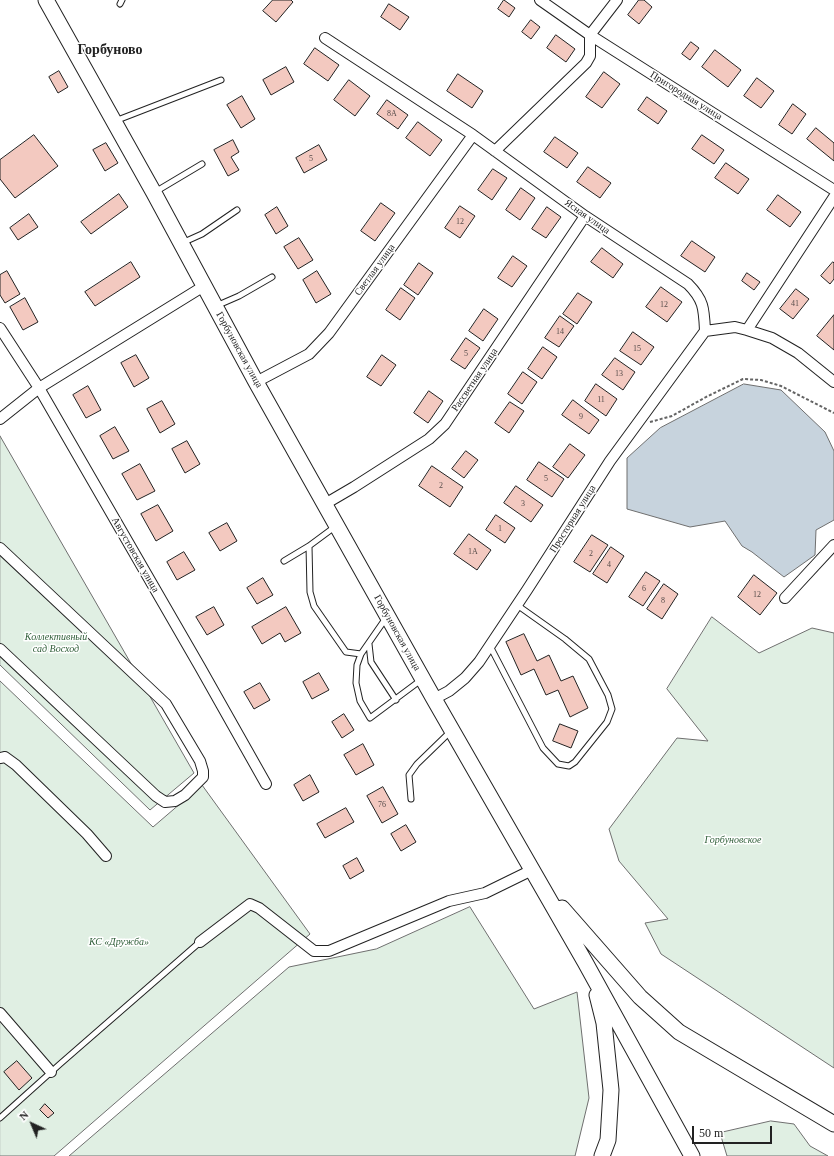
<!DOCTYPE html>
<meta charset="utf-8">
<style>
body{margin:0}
#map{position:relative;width:834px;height:1156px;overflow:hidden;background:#fff;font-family:Georgia,serif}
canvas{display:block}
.north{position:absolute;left:12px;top:1104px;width:40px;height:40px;-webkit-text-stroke:3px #fff;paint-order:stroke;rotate:316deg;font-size:11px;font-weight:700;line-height:16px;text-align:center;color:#222}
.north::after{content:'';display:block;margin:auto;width:14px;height:18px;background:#222;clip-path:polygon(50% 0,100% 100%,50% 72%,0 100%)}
.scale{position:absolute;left:692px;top:1126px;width:80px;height:18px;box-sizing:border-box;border:2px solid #222;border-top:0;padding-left:5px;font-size:12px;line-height:14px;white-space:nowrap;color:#222;-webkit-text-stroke:3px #fff;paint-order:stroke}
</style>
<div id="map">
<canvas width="834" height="1156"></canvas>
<div class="north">N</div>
<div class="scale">50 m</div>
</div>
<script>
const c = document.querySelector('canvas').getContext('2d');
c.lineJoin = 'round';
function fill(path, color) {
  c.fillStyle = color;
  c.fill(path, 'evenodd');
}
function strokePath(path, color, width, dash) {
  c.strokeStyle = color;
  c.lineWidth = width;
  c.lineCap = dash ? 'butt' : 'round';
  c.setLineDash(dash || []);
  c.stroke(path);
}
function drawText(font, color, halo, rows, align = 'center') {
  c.font = font + ' Georgia,serif';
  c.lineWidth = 3;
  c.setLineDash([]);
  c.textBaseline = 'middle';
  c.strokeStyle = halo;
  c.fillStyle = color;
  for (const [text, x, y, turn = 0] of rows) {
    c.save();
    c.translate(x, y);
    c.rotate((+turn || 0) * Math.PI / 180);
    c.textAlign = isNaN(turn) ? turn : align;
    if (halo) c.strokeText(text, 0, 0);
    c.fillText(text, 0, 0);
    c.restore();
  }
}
const green = new Path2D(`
 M0,436l194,337 -44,37 -150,-145z
 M712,617l47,36 53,-25 22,5v435l-173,-114 -16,-31 23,-4 -49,-58 -10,-32 68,-91 31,3 -41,-52z
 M0,681l153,146 49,-42 108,149 -256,222h-54z
 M470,907l64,102 43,-17 12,106 -14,58h-506l220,-189 87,-18z
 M771,1121l23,3 16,22 18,10h-101l-7,-23z`);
fill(green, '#e0efe3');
strokePath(green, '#6f6f6f', 1);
const water = new Path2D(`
 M744,384l37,6 44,42 9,19v69l-18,10 -1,25 -31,22 -32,-25 -10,-6 -17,-25 -35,6 -63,-18v-51l33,-30z`);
fill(water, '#c7d3dd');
strokePath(water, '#6f6f6f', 1);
const building = new Path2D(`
 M273,0h18l2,2 -17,20 -13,-11z
 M504,0l11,8 -6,9 -11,-8z
 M639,0h5l8,7 -13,17 -11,-9z
 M389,4l20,13 -9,13 -19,-13z
 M531,20l9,7 -9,12 -9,-7z
 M556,35l19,14 -9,13 -19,-14z
 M691,42l8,6 -9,12 -8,-6z
 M315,48l24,17 -11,16 -24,-17z
 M715,50l26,20 -13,17 -26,-20z
 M286,67l8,15 -23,13 -8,-15z
 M59,71l9,16 -10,6 -9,-16z
 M604,72l16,12 -18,24 -16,-11z
 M458,74l25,17 -11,17 -25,-17z
 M757,78l17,13 -13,17 -17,-12z
 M349,80l21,16 -15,20 -21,-16z
 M242,96l13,23 -14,9 -14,-23z
 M647,97l20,14 -9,13 -20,-14z
 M387,100l21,15 -10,14 -21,-15z
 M793,104l13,10 -14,20 -13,-9z
 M418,122l24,18 -12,16 -24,-18z
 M816,128l18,15v18l-27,-22z
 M34,135l24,31 -43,32 -15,-19v-19z
 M702,135l22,15 -10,14 -22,-15z
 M555,137l23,16 -11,15 -23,-16z
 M233,140l6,12 -8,5 8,13 -11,6 -14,-26z
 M106,143l12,20 -13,8 -12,-21z
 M319,145l8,15 -23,13 -8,-15z
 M726,163l23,16 -11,15 -23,-16z
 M588,167l23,16 -11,15 -23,-16z
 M493,169l14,9 -15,22 -14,-10z
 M521,188l14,10 -15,22 -14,-10z
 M119,194l9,13 -37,27 -10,-12z
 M778,195l23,17 -11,15 -23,-17z
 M381,203l14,10 -20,28 -14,-10z
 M460,206l15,10 -15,22 -15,-10z
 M277,207l11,19 -12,8 -11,-19z
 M547,207l14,10 -15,21 -14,-9z
 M29,214l9,13 -20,13 -8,-12z
 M299,238l14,22 -15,9 -14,-22z
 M692,241l23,16 -10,15 -24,-16z
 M602,248l21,16 -10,14 -22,-16z
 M513,256l14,10 -15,21 -14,-9z
 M131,262l9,15 -45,29 -10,-14z
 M833,262l1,1v16l-4,5 -9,-8z
 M419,263l14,10 -15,22 -14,-10z
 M7,271l13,23 -15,9 -5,-8v-20z
 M317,271l14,23 -15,9 -13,-23z
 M747,273l13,9 -6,8 -12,-9z
 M661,287l21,15 -15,20 -21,-15z
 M401,288l14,10 -15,22 -14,-10z
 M796,289l13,10 -16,20 -13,-10z
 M578,293l14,9 -15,22 -14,-10z
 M25,298l13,24 -15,8 -13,-23z
 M484,309l14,10 -15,22 -14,-10z
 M834,315v35l-17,-14z
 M560,316l14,10 -15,21 -14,-9z
 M633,332l21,15 -13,18 -21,-14z
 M466,338l14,10 -15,21 -14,-9z
 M543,347l14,10 -15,22 -14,-10z
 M136,355l13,23 -15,9 -13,-24z
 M382,355l14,10 -15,21 -14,-9z
 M615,358l20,14 -12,18 -21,-15z
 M523,372l14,10 -15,22 -14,-10z
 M596,384l21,15 -11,17 -21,-15z
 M88,386l13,24 -15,8 -13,-23z
 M429,391l14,10 -15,22 -14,-10z
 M573,400l26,20 -10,14 -27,-19z
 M162,401l13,23 -15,9 -13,-24z
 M510,402l14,9 -15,22 -14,-10z
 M115,427l14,24 -16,8 -13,-23z
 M187,441l13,23 -15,9 -13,-24z
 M570,444l15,11 -17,23 -15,-11z
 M466,451l12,9 -14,18 -12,-9z
 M539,462l25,17 -12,18 -25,-17z
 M140,464l15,27 -18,9 -15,-26z
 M432,466l31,21 -13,20 -31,-21z
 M516,486l27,19 -12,17 -27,-19z
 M158,505l15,26 -17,10 -15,-27z
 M496,515l19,13 -10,15 -19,-13z
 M227,523l10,18 -17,10 -11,-18z
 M469,534l22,16 -14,20 -23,-16z
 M592,535l16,10 -18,27 -16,-10z
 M611,547l13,9 -17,27 -14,-9z
 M184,552l11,18 -18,10 -10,-18z
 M646,572l14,9 -17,25 -14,-9z
 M754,575l23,18 -17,22 -22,-18z
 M263,578l10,17 -16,9 -10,-16z
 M664,584l14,10 -16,25 -15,-10z
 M214,607l10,18 -17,10 -11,-18z
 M286,607l15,26 -16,9 -5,-9 -18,11 -10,-17z
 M524,634l13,27 12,-6 12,26 12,-5 15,32 -18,9 -12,-27 -12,5 -12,-26 -13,6 -15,-33z
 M319,673l10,17 -17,9 -9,-17z
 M260,683l10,17 -16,9 -10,-17z
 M344,714l10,16 -12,8 -10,-16z
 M560,724l18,7 -7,17 -18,-7z
 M363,744l11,21 -18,10 -12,-20z
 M310,775l9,17 -16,9 -9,-16z
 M383,787l15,27 -16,9 -15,-27z
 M346,808l8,14 -29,16 -8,-14z
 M406,825l10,17 -15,9 -10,-17z
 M357,858l7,13 -14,8 -7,-13z
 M17,1061l15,17 -13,12 -15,-18z
 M45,1104l9,9 -6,5 -8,-8z`);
fill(building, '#f3c9c0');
strokePath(building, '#222', 1);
const lane = new Path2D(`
 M120,4l2,-4
 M115,121l106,-41
 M155,192l47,-28
 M182,243l20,-9 35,-24
 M216,306l23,-10 33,-19
 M309,546l1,46 4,14 32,46 15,2
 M284,561l25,-15 27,-20
 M386,618l-25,36 -4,11 -1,18 4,18 10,17 51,-38
 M369,644l2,18 25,38
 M490,646l53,102 15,16 11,2 6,-4 32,-40 5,-13 -4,-14 -19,-36 -24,-20 -48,-34
 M411,799l-2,-24 8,-11 34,-33
 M0,1118l60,-54 140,-122`);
const street = new Path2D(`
 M540,0l50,35 244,155
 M325,38l148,97 112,81 103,68c16,16 16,25 17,47l30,-4 12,3 25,8 26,15 36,29
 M495,151l91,-88 4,-7v-21l27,-35
 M0,328l39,60 161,279 66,117
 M747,330l87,-133
 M256,382l53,-28 20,-21 144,-198
 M0,419l39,-31 165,-102
 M325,504l29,-17 75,-48 16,-15 140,-208
 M0,548l166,156 34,57 3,10v6l-18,18 -10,6 -10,1 -9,-6 -156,-147
 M785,598l49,-53
 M434,699l15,-8 16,-13 14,-16 48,-72 83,-129 95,-130
 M0,758l5,-1 11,8 71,69 19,22
 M200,942l50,-38 9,4 55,43h15l120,-50 36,-8 47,-23
 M0,1013l51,59`);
const primary = new Path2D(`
 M46,0l108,193 102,189 178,317 151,263 107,194
 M562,908l78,89 39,35 155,92
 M597,995l7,28 7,67 -3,50 -6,16`);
strokePath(lane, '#222', 7);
strokePath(street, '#222', 12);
strokePath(primary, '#222', 17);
strokePath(new Path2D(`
 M650,422l22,-6 34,-19 37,-18 18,1 20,6 53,27`), '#646464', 2, [3, 2]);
strokePath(lane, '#fff', 5);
strokePath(street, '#fff', 10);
strokePath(primary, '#fff', 15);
drawText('8px', '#564c4a', null, [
 ["8А",392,114],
 ["5",311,159],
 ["12",460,222],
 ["41",795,304],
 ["12",664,305],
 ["14",560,332],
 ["15",637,349],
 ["5",466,354],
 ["13",619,374],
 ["11",601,400],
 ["9",581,417],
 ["5",546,479],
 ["2",441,486],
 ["3",523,504],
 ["1",500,529],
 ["1А",473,552],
 ["2",591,554],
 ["4",609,565],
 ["6",644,589],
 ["12",757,595],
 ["8",663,601],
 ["76",382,805]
]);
drawText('10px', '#222', '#fff', [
 ["Пригородная улица",686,96,32],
 ["Ясная улица",587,217,35],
 ["Светлая улица",375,270,-54],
 ["Горбуновская улица",239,350,61],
 ["Рассветная улица",475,380,-56],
 ["Просторная улица",573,519,-58],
 ["Августовская улица",135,555,60],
 ["Горбуновская улица",397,633,61]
]);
drawText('italic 10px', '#2f5e38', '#fff', [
 ["Коллективный",56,637],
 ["сад Восход",56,649],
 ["Горбуновское",733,840],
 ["КС «Дружба»",119,942]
]);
drawText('bold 14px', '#222', '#fff', [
 ["Горбуново",110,50]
]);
</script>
